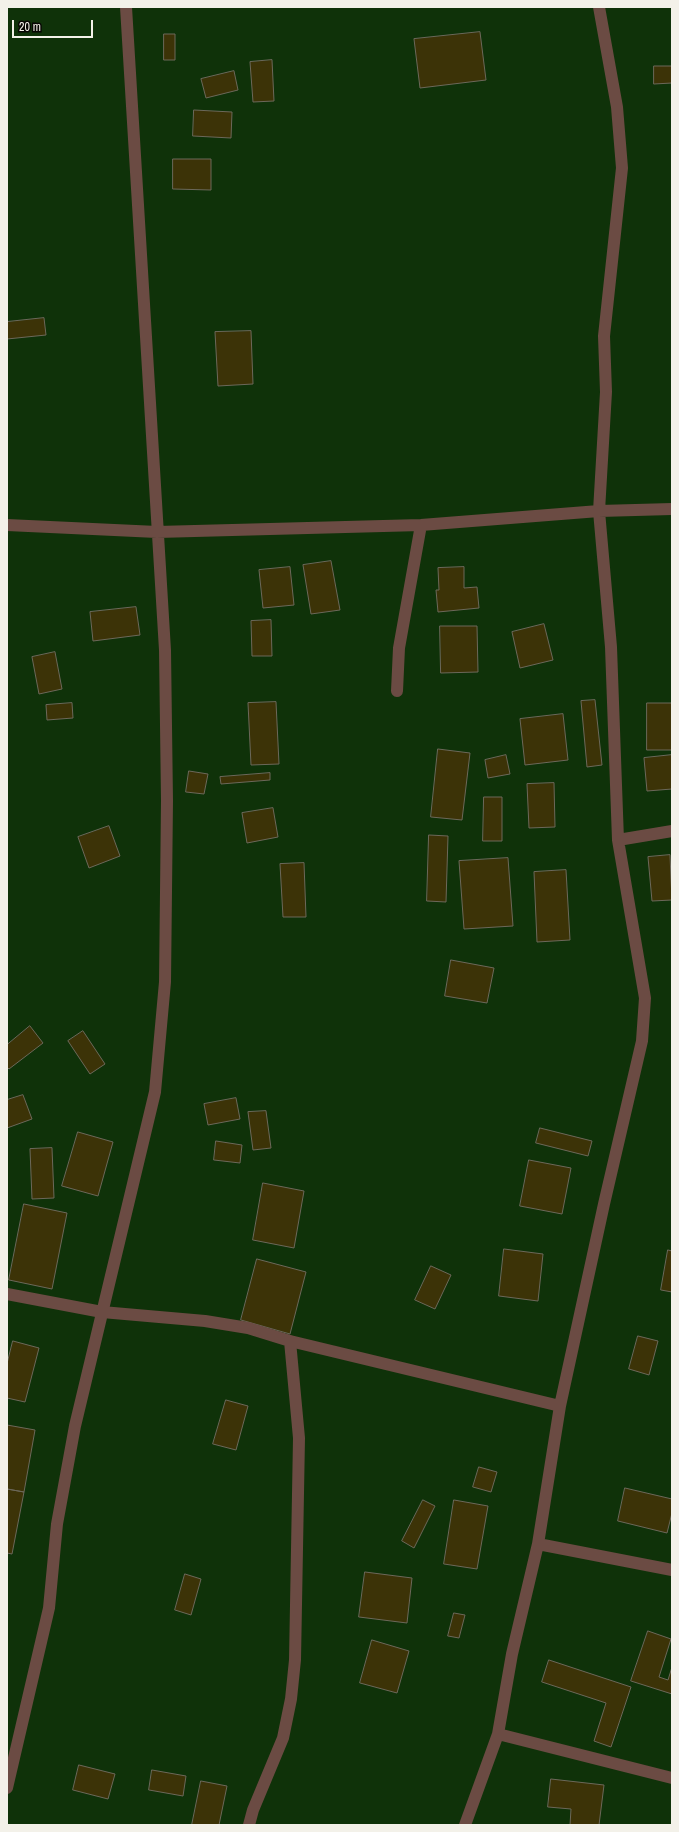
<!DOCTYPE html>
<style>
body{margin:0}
#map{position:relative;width:679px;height:1832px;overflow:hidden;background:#1e1c0f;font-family:"Archivo Narrow",sans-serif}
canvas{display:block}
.frame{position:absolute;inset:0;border:8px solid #f3f1e9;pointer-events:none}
.scale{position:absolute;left:12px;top:20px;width:81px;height:18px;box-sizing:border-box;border:2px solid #f3f1e9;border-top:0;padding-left:5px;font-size:12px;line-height:14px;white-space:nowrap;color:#f3f1e9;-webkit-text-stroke:3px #070603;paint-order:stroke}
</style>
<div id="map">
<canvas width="679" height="1832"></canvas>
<div class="frame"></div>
<div class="scale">20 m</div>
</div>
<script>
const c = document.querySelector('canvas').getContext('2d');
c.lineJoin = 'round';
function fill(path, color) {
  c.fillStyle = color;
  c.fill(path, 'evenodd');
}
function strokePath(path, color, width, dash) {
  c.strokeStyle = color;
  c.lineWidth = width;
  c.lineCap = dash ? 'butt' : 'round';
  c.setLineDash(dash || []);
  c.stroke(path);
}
fill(new Path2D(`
 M7,7h665v1818h-665z`), '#0f3209');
const building = new Path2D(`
 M480,32l6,48 -66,8 -6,-49z
 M164,34h11v26h-11z
 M272,60l2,41 -21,1 -3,-40z
 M654,66h18v17l-18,1z
 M234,71l4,19 -32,8 -5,-19z
 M194,110l38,2 -1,26 -38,-2z
 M173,159h38v31l-38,-1z
 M44,318l2,17 -39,4v-17z
 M251,331l2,53 -35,2 -3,-54z
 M331,561l9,49 -29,4 -8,-49z
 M290,567l4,38 -31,3 -4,-38z
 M464,567v21l13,-1 2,21 -41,4 -2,-22h3l-1,-22z
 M136,607l4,28 -47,6 -3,-29z
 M271,620l1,36h-20l-1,-35z
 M544,624l9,36 -33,8 -8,-36z
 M440,626h37l1,46 -37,1z
 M55,652l7,37 -23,5 -7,-37z
 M595,700l7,65 -15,2 -6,-66z
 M276,702l3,62 -28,1 -3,-62z
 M72,703l1,15 -26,2 -1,-15z
 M647,703h25v47h-25z
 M563,714l5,46 -43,5 -5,-46z
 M438,749l32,4 -8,67 -31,-3z
 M506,755l4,19 -22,4 -3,-18z
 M672,755v34l-25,2 -3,-33z
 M189,771l19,3 -4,20 -18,-2z
 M270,773v7l-49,4 -1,-7z
 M554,783l1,44 -26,1 -2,-44z
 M484,797h18v44h-19z
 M273,808l5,29 -31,6 -5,-30z
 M109,826l11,30 -31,12 -11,-31z
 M429,835l19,1 -2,66 -19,-1z
 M670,855l2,45 -20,1 -4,-44z
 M508,858l5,68 -49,3 -5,-68z
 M304,863l2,54h-23l-3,-53z
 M566,870l4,70 -33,2 -3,-70z
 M451,960l43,8 -7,35 -42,-7z
 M30,1026l13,17 -34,26 -2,-2v-22z
 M83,1031l22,33 -15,10 -22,-33z
 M23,1095l9,24 -25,9v-28z
 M236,1098l4,21 -32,6 -4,-21z
 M266,1111l5,37 -18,2 -5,-38z
 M540,1128l52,13 -4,15 -52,-13z
 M78,1132l35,10 -15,54 -36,-10z
 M216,1141l26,4 -2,18 -26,-3z
 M52,1148l2,50 -22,1 -2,-50z
 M529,1160l42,8 -9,46 -42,-8z
 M263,1183l41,8 -10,57 -41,-8z
 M24,1204l43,9 -15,76 -43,-9z
 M504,1249l39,5 -5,47 -39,-5z
 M668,1250l4,1v41l-11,-2z
 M257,1259l49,13 -16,62 -49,-14z
 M431,1266l20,9 -16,34 -20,-9z
 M638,1336l20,5 -9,34 -20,-6z
 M13,1341l26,7 -14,54 -18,-4v-34z
 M226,1400l22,6 -12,44 -23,-6z
 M7,1425l28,5 -11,62 -17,-3z
 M479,1467l18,5 -6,20 -18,-5z
 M625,1488l47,11v14l-5,20 -49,-12z
 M7,1489l17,3 -12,62 -5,-1z
 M423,1500l12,6 -21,42 -12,-7z
 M454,1500l34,6 -11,63 -33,-5z
 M365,1572l47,6 -5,45 -48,-6z
 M185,1574l16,5 -10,36 -16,-5z
 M454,1613l11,2 -6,23 -11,-2z
 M648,1631l23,8 -12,38 9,3 4,-13v27l-41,-13z
 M372,1640l37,11 -12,42 -37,-10z
 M549,1660l82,27 -20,60 -17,-6 12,-38 -64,-21z
 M79,1765l36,9 -7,25 -35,-9z
 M152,1770l34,6 -3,20 -34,-6z
 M551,1779l53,6 -5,40h-29l1,-16 -23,-2z
 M201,1781l26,5 -8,39h-27z`);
fill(building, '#3c3307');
strokePath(building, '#6c685a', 1);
strokePath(new Path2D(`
 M7,525l150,7 264,-7 178,-14 73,-2
 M397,691l2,-43 22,-123
 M618,840l54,-9
 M7,1294l95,18 103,9 43,7 42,13 270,65
 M538,1544l134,26
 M498,1734l174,44
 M7,1788l42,-180 8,-84 18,-98 80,-334 10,-110 2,-181 -2,-151 -39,-643
 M249,1825l4,-15 30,-72 8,-39 4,-39 4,-222 -9,-97
 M465,1825l33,-91 14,-80 26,-110 22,-138 44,-202 38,-163 3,-43 -27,-158 -7,-193 -12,-136 7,-119 -2,-56 18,-168 -5,-61 -18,-100`), '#6b4b43', 12);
</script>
